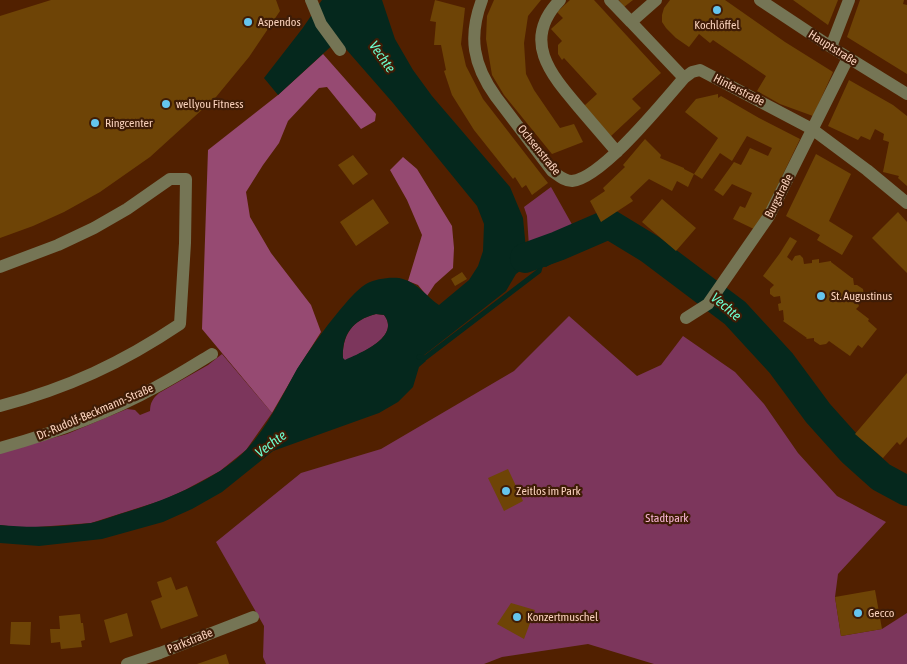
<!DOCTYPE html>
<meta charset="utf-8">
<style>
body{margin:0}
canvas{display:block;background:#512000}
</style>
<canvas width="907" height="664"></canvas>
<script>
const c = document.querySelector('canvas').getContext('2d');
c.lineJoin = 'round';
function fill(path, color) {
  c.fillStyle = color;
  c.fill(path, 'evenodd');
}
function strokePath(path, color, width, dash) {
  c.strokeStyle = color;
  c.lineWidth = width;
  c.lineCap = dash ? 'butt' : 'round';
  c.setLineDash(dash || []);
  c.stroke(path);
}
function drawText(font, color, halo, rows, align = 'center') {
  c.font = font + ' "Asap Condensed",sans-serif';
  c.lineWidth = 4.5;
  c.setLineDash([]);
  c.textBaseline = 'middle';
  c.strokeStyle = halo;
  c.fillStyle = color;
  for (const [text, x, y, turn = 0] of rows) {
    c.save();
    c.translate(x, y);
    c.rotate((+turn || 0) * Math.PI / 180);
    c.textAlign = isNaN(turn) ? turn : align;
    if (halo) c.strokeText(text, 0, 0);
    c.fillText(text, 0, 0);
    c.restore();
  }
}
fill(new Path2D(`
 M551,187l23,41 -45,19 -2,-31 -3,-9z
 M376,314l8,1c17,22 -24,38 -39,46l-2,-2c-1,-24 9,-39 33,-45z
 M569,316l68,60 24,-11 22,-29 52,36 29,32 34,49 39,43 49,26 -48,52 -3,23 6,39 41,-7 25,-16v51h-253l-66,-20 -86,13 -18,7h-218l-3,-7 1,-31 -48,-84 85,-69 80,-24 133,-78z
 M222,354l50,59 -26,37 -26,21 -35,19 -22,10 -72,23 -67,5 -24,-3v-72l67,-19 60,-25 8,1 5,5 10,-4c0,-8 3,-13 9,-18l49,-28z`), '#7c365c');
fill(new Path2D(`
 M323,54l53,60 -1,7 -14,8 -34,-42 -8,1 -31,33 -9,22 -16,22 -17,27 4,25 21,36 40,52 10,27 -23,36 -26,45 -70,-84 6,-179 70,-55z
 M403,157l14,12 35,57 2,22 -1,20 -18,16 -8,12 -9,-11 -10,-4 14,-46 -15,-35 -17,-30z`), '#964a72');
fill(new Path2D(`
 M322,0h60l13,39 18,31 19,26 78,91 13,31 3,31 34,-15 8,20 -22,13 -10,-3 -8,1 -12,9 -10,17 -83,65 3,5 -7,6 -6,20 -15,15 -19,11 -106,38 -51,41 -30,17 -29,13 -61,17 -63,7 -39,-3v-18c29,3 61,2 91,-2 9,-2 19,-6 29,-9 39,-11 98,-34 127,-65 21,-23 35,-53 50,-80 13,-20 27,-40 42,-58 8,-9 16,-20 27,-27 9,-5 22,-7 33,-6 17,3 27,18 40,27l30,-25 9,-14 5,-15 1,-27 -7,-18 -84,-103 -55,-63 -60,55 -14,-17 38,-49zM376,314l8,1c17,22 -24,38 -39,45l-2,-2c-1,-23 9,-38 33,-44z`), '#05281d');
strokePath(new Path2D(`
 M419,357l6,1 114,-87 3,-11`), '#05281d', 5);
strokePath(new Path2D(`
 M525,258l33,-12 51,-22 41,25 85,64 46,50 37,50 34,38 29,26 26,14`), '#05281d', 30);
fill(new Path2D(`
 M51,0h225l4,11 -31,46 -33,40 -66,60 -50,35 -36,20 -31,14 -33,12v-222z
 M435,0l30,8 -4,36 5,22 17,33 65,84 -16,12 -6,-10 -4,3 -7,-11 -2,2 -39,-49 -22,-35 -8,-24 2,-1 -5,-25h-7l2,-23 -6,-1z
 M494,0h47l-13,16 -4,27 2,31 8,16 26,38 14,-4 9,18 -31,12 -48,-59 -12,-20 -6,-36 1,-23z
 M570,0h24l67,73 -29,26 9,9 -30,28 -27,-30 13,-12 -33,-36 -2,2 -4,-6v-9l4,-4 -11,-12 12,-11 -6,-6z
 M619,0h14l-9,7z
 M670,0h55l60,42 48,30 -20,44 -33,-12 -23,-13 9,-15 -53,-36 -3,3 -11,-9 -10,13 -13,-9 -10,-10 -4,-6v-7l2,-7z
 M793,0h45l-10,25z
 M860,0h44l-1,4 4,1v69l-60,-37z
 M849,80l44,25 14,11v70l-9,-8 1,-2 -16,-4 6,-30 -6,-2 1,-6 -9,-5 -5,11 -9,-4 -3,4 -30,-14z
 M718,94v4l3,-2 38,22 41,21 -44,91 -23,-11 7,-13 5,2 7,-15 -20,-9 -9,12 -9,-6 20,-28 7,3 9,-17 18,8 4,-8 -25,-12 -15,25 -12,-8 -18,26 -8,-5 24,-36 -33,-26 11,-13z
 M645,139l16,16 -1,3 24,10v1l10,5 -6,13 -11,-6 -5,10 -23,-12 -19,18 3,4 -32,21 -11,-21 15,-10 -2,-3 22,-21 -2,-2z
 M816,154l35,20 -22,47 24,15 -11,19 -25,-15 3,-5 -34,-19z
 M353,155l15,19 -15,11 -15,-20z
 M373,199l16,24 -33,23 -16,-24z
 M662,199l34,29 -20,23 -34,-29z
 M898,212l9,10v51l-35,-35z
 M790,237l7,4 -10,16 5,4 3,-5 5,-1 3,3 1,6 8,-1v-3l7,-1v4l12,-2v1l21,16h1l1,7h3l6,4 1,6 -4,5 -3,1 2,5 -3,3 13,10 -1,2 9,8 -15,19 -4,-3 -8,11 -21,-15 -3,3 -6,1 -6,-4v-3l-8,1 1,-1 -24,-17 1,-1 -1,-10 -4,1 -1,-7 3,-1 -1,-7 -6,1 -4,-3v-5l4,-4 -11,-9 17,-23z
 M462,272l5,7 -12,7 -4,-7z
 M907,373v64l-7,8 -3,-3 -14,16 -28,-24z
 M508,469l15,32 -19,10 -16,-33z
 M171,577l5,13 11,-4 11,30 -37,13 -10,-28 11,-4 -5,-15z
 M875,590l7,39 -41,7 -6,-39z
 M511,603l24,7 -11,29 -27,-15z
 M127,613l6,23 -23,7 -6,-23z
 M80,614l1,9h2l2,17 -4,1 1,6 -21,2 -1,-7 -9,1 -1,-14h10l-1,-13z
 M11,622h20l-1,23 -20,-1z
 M226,654l3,10h-32z`), '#6e4406');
strokePath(new Path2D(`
 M311,0l10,24 19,26
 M482,0c-14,37 -9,65 14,97l56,74c6,4 12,10 20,10 30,-3 91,-79 112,-103
 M560,0c-40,41 -8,76 21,110 12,14 24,28 36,42
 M610,0l21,22
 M656,0l-25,22 53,56 8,-6 8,-2 112,59 55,41 40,33
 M760,0l71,47 76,47
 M831,47l18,-47
 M0,267l58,-22 36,-17 33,-19 43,-30h16l-1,64 -5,81c-58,39 -112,64 -180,82
 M686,318l22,-14 61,-88 79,-158
 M0,448c54,-15 107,-34 156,-61 19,-10 38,-22 56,-33
 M127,664l33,-11 93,-36`), '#757555', 12);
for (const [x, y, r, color] of [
 [717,10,5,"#65c5ee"],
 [248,22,5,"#65c5ee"],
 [166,104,5,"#65c5ee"],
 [95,123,5,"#65c5ee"],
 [821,296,5,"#65c5ee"],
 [506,491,5,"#65c5ee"],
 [858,613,5,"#65c5ee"],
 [517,617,5,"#65c5ee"]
]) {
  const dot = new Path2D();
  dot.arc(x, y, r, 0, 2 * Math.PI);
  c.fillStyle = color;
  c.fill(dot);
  strokePath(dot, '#3f1c06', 2);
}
drawText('12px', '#fad2bd', '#3f1c06', [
 ["Aspendos",258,22],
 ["Kochlöffel",717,25,"center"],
 ["wellyou Fitness",176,104],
 ["Ringcenter",105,123],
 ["St. Augustinus",831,296],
 ["Zeitlos im Park",516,491],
 ["Gecco",868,613],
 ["Konzertmuschel",527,617]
], 'left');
drawText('12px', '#fad2bd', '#3f1c06', [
 ["Hauptstraße",833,48,32],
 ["Hinterstraße",739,90,27],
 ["Ochsenstraße",539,150,51],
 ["Burgstraße",779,196,-63],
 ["Dr.-Rudolf-Beckmann-Straße",95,412,-23],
 ["Parkstraße",190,641,-22]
]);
drawText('12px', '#f7b5d4', '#3f1c06', [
 ["Stadtpark",667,518]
]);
drawText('italic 14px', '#6dfecf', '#3f1c06', [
 ["Vechte",382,57,55],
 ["Vechte",726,307,40],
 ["Vechte",271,444,-37]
]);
</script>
